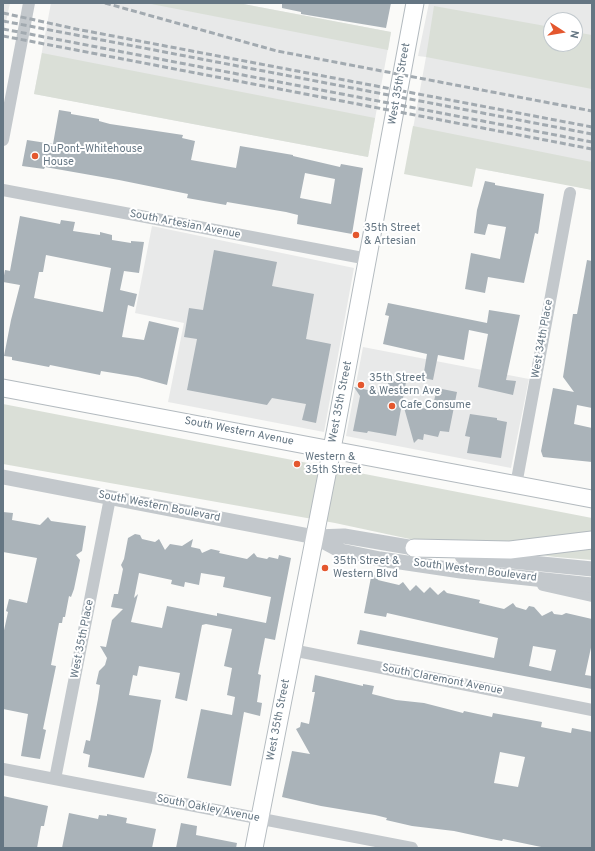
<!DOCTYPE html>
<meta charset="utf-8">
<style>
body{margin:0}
#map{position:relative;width:595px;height:851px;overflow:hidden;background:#fafaf8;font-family:Overpass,sans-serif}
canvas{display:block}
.frame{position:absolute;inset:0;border:4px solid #657683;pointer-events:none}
.north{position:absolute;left:543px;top:12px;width:40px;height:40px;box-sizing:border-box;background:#fff;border:1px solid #c1c8cd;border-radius:50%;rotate:102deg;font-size:11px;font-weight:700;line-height:16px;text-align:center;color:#657683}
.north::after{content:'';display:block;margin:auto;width:14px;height:18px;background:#e4572e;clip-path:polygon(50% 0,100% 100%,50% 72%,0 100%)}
</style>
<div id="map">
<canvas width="595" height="851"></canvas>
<div class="frame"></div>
<div class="north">N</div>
</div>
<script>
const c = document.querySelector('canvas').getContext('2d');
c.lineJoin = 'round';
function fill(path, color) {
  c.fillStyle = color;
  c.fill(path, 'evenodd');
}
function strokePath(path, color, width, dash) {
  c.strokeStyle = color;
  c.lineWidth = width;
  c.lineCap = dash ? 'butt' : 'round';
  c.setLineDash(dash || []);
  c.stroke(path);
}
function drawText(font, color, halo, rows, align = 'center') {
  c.font = font + ' Overpass,sans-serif';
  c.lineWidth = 4;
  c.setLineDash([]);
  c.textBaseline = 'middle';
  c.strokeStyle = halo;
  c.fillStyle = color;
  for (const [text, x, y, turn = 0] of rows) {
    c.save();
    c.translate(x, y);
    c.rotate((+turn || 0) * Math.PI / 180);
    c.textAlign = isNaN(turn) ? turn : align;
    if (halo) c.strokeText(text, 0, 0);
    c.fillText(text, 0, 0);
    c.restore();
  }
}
fill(new Path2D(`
 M3,3h7l-7,33z
 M51,3h187l153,29 -23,125 -334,-63z
 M429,3h163v187l-28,-6 -156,-28 18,-99 -8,-1zM551,20h24v24h-24z
 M152,226l202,42 -30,164 -156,-30 16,-79 -49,-10z
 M363,347l166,32 -18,89 -165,-32z`), '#e8e9e9');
fill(new Path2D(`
 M146,3h92l153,29 -3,18z
 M434,6l117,21v17h24v-12l17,3v54l-166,-32z
 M42,53l333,65 -7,39 -334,-63z
 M413,126l179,36v28l-116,-22 -4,19 -68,-13z
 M3,404l589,114v42l-36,-3 -137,-16 -84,-18 -332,-59z`), '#dadfd7');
fill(new Path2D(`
 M282,3h109l-5,25 -85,-14v-2l-19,-4z
 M59,110l12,2v2l28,5v2l11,3 73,11 -1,3 13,3 -4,19 45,8 4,-22 53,9v1l47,11 1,-3 22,4 -11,66 -55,-10 1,-9 -12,-3 -59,-10 -1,3 -39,-7 1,-4 -69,-14 -74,-13 -1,2 -22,-3 5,-26 26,4zM305,173l30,6 -4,25 -31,-6z
 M485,181l10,2v2l49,9 -6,40 -3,-1 -11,50 -36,-6 -3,16 -20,-4 6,-36 29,6 6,-32 -18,-3 -3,11 -11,-2 3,-23z
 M20,216l40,8 1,-4 14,2 -2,9 27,4v-3l12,3v5l19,3v-2l13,1 -5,31 -15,-2 -4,19 17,4 -3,13 -6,-2 -6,32 22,3 5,-19 30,7 -12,57 -29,-8 -37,-6 -1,4 -50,-10 -1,2 -21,-4 -16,-3v-3l-8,-1 7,-36 9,-35 -17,-3v-1l2,-11 5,1zM46,255l65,13 -8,44 -69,-14 5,-26h4z
 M214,250l63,12 -5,24 42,8 -8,45 25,5 -15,79 -14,-3 4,-16 -34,-6 -5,7 -80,-15 10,-51 -13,-2 5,-29 14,2z
 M587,260l5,1v147l-15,-3 -3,19 18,4v34l-49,-5 -2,-6 12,-63 21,4 -11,-15 10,-63h4z
 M388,303l99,20 2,-13 31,5 -14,65 10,1 -3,14 -35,-8 10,-53 -19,-4 -5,30 -26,-5 -5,25 -10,-2 4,-24 -44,-10 6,-28 -4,-1z
 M389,378l17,4 -10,54 -28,-5 -1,2 -14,-2 7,-35 -6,-9 32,7z
 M437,388l20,4 -8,40 -9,-1 -2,6 -14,-3 -1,6 -5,-1 -4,4 -11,-39 29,6z
 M470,414l27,4v2l10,2 -6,36 -34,-5 3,-16 -5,-1z
 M3,512l10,1 -1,7 28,5 8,-8 3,4 35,5 -4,25 -6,4 4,5 -6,29 -3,8 -2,-1 -4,21h-2l-1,6h-3l-8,42 5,1 -13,63 3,1 -6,29 -19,-3 7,-42 -25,-5v-74l5,-23 -2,-1 3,-12 18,4 10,-45 -34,-6z
 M135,534l5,1 2,4 13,3 4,-3 6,11 5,-6 12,2 11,-7 -2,8 9,2 2,4 9,-4 9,2 -1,2 28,6 7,-6 3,4 10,2 2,-2 9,2 1,-4 12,3 -16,82 -10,-2 -7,36 3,1 -4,27 5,1 -2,13 -16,-4 -13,74 -44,-8 14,-69 31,6 3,-18 -8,-2 5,-27 -8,-2 8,-37 -26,-5 -4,1 -15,76 -12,-3 5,-25 -41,-7 -2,10 -4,-1 -4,20 32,5 -9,51 -8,27 -56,-11 2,-12 -7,-2 3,-13 4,1 8,-42 2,-14 -4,-1 3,-13 6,-6 2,-7 -7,-12 6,1 6,-27 11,-11 -12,-2 3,-13h4l5,-25 -2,-4 3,-6 4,-21zM139,573l33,7 -1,4 13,3 1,-5 14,3 2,-12 24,4 -2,10 48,10 -5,26 -49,-10v3l-50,-10 -5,22 -31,-6 7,-28 -4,4z
 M372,572l6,8 4,1 17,4 4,-3 7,9 6,-6 8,8 6,-6 8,8 6,-5 3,3 33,7 -1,3 25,6 9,-6 3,4 10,3 3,-4 5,1 8,9 10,-5 2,3 8,1 4,-2 26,6v24l-7,32 7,1v13l-235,-45 3,-14 134,28 4,-20 -111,-25 -1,4 -22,-4zM533,646l23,4 -5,21 -22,-5z
 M315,675l48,11v-2l11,2 -2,8 24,6 28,3 39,10 1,-2 28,6 1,-4 49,9 -1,5 30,6 1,-5 20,4v116h-46l-43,-9 -1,2 -11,-2 -37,-8 -42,-5 -26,-6 1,-2 -12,-3 -54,-9 -39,-9 10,-46 18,3 -14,-25 4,-2 1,-5 8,2 6,-32h-3zM500,752l25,5 -7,30 -24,-4z
 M3,796l45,10 -4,20h-3l-4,22h-34z
 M69,813l29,6 1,-4 8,1v-2l20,4 -1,5 30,6 -4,19h-90z
 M181,823l16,3 -1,9 41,8 -1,5h-60z`), '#aab3b9');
const secondary = new Path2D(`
 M3,388l589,111
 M414,548l96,2 82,-10
 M254,848l82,-420 79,-425`);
strokePath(secondary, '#b3babf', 19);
strokePath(new Path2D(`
 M3,140l26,-137
 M3,190l365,69
 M516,485l54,-292
 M543,585l49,11
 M292,650l300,60
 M3,769l409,79
 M55,779l55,-281`), '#c3c8cc', 12);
strokePath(new Path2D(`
 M3,477l312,60 29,-1 82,14
 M315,537l26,14 39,8 81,12 131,14
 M462,556l130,13`), '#c3c8cc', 15);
strokePath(secondary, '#fff', 17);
strokePath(new Path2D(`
 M105,3l172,48 315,60
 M3,13l73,16 516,98
 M3,21l589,113
 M3,29l589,113
 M3,36l589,113`), '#a2aab0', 3, [6, 3]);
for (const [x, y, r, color] of [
 [35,156,4,"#e4572e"],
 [356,235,4,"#e4572e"],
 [361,385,4,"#e4572e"],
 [392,406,4,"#e4572e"],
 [297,464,4,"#e4572e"],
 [325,568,4,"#e4572e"]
]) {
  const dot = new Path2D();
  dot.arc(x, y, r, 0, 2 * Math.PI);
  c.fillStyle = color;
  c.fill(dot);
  strokePath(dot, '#fff', 1.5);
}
drawText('11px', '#657683', '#fff', [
 ["West 35th Street",400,84,-80],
 ["South Artesian Avenue",185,225,11],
 ["West 34th Place",543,339,-80],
 ["West 35th Street",341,402,-79],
 ["South Western Avenue",239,432,11],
 ["South Western Boulevard",159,507,11],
 ["South Western Boulevard",475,571,7],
 ["West 35th Place",83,639,-79],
 ["South Claremont Avenue",442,680,11],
 ["West 35th Street",279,720,-79],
 ["South Oakley Avenue",208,809,11]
]);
drawText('11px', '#657683', '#fff', [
 ["DuPont–Whitehouse",43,150],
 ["House",43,163],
 ["35th Street",364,229],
 ["& Artesian",364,242],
 ["35th Street",369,379],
 ["& Western Ave",369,392],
 ["Cafe Consume",400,406],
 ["Western &",305,458],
 ["35th Street",305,471],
 ["35th Street &",333,562],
 ["Western Blvd",333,575]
], 'left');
</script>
